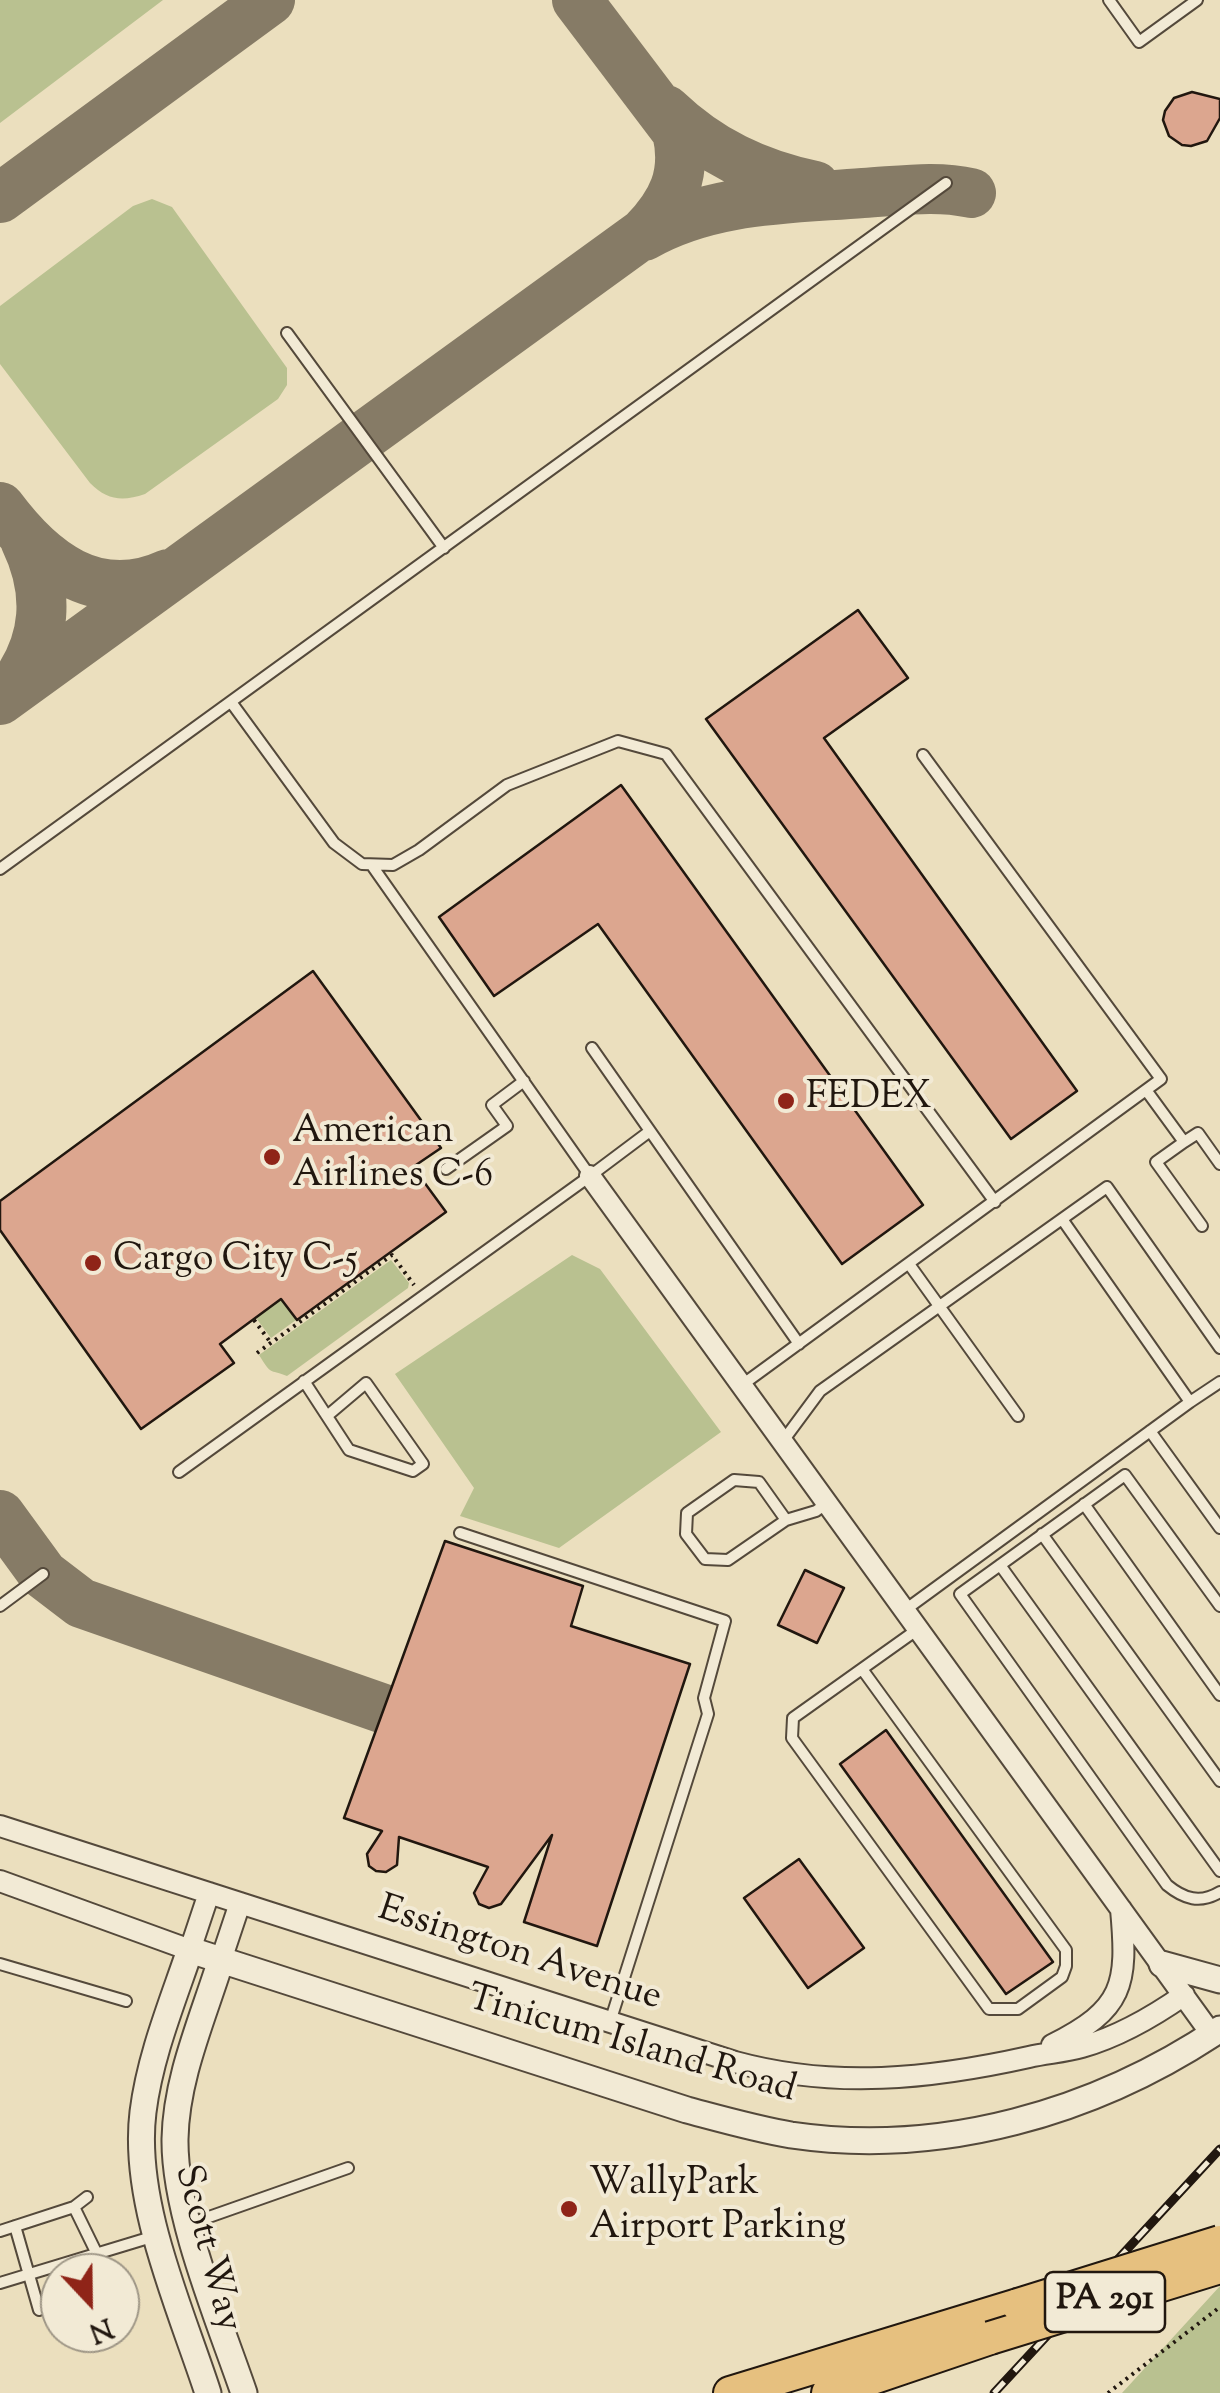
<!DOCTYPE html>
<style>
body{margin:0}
#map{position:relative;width:1220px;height:2393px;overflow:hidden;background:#ebdfbe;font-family:"Sorts Mill Goudy",serif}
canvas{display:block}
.north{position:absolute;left:40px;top:2253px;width:100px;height:100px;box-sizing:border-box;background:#f2ead5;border:2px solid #9e9686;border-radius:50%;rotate:158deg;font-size:28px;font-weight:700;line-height:40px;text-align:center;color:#21170f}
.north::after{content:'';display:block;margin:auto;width:35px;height:45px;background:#8f2418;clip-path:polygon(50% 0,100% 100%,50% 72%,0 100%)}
</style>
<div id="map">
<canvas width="1220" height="2393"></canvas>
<div class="north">N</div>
</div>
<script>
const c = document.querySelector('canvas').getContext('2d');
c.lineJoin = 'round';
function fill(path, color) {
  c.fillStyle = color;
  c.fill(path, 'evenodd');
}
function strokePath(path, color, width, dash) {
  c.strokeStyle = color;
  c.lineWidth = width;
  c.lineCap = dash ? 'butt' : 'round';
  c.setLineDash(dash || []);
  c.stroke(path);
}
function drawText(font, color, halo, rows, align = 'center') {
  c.font = font + ' "Sorts Mill Goudy",serif';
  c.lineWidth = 8;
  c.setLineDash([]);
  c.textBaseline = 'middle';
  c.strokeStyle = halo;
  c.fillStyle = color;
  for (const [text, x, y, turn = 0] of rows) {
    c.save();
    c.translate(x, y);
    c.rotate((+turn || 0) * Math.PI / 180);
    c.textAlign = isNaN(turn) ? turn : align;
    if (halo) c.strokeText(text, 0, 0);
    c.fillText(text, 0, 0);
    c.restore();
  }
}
fill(new Path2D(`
 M0,0h163l-163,123z
 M152,199l20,8 115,161v17l-9,14 -133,95c-23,8 -38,6 -55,-11l-90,-119v-58l133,-100z
 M572,1255l28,14 121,163 -162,116 -99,-32 14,-28 -79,-114z
 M391,1260l18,23 -1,5 -121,88c-19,-8 -14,1 -28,-21z
 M281,1299l15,21 -25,18 -15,-20z
 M1220,2286v107h-98z`), '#b9c190');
strokePath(new Path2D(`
 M666,110c43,41 91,64 149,76
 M0,198l270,-198
 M644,236c67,-38 143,-37 219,-43 36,-2 73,-8 108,0
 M0,507c41,55 96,100 168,67
 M13,687c34,-46 37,-95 12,-147
 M0,700l644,-467c29,-30 43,-59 33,-101l-100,-132
 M0,1515l43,59 38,29 303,106`), '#867b66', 50);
const building = new Path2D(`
 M1192,92l28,7v19l-13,23 -16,5 -9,-1 -13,-9 -6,-16 2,-9 9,-13z
 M858,610l50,68 -84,60 253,353 -66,48 -305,-420z
 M621,785l302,420 -81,59 -244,-340 -104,72 -55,-79z
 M313,971l128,177 -28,19 33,45 -149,108 -16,-21 -61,45 14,19 -93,66 -141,-199v-29z
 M445,1541l138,45 -12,40 119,38 -93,282 -73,-24 28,-87 -51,69 -12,4 -10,-4 -5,-11 14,-26 -89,-30 -2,28 -11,7 -10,-1 -7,-5 -2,-12 15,-23 -38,-13z
 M805,1570l39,18 -27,55 -39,-18z
 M886,1730l167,232 -47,32 -166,-230z
 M799,1859l65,89 -56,40 -64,-90z`);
fill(building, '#dca68f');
strokePath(building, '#21170f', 2.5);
const service = new Path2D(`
 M1109,0l30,42 58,-42
 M287,333l157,215
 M231,702l103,141 28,21 31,1 26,-15 88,-65 111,-44 48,13 329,448
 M0,869l946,-686
 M592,1048l207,296
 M1146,1090l38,52 -28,20 46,64
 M1184,1142l14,-9 22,31
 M446,1169l61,-43 -15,-21 32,-24
 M590,1176l60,-45
 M1062,1219l45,-32 113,161
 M909,1264l109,152
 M304,1381l45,69 64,21 10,-7 -57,-81 -39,33
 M742,1385l419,-306 -238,-324
 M1190,1402l30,-20
 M1150,1431l70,97
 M783,1441l37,-50 242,-172 128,183 -285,208
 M179,1472l411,-296 -217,-309
 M1084,1504l136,191
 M786,1520l-27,-38 -25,-2 -47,33 -1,21 19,25 23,1 58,-40 30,-9 11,-8
 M460,1533l265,88 -21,77 4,16 -98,308
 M1042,1534l178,247
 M1000,1565l220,306
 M0,1606l43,-32
 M1220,1606l-95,-131 -165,119 207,291c17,14 33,19 53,7
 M862,1669l204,281v16l-4,11 -44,32h-29l-197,-271 1,-20 125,-89
 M0,1964l126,37
 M74,2207l23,47 5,19
 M189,2224l159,-56
 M15,2226l24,84
 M0,2231l74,-24 13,-10
 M0,2283l155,-47`);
const minor = new Path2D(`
 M590,1176l622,859
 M0,1826l735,236c99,27 195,17 294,-5 17,-4 36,-5 53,-10 35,-10 72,-31 102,-52
 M0,1881l190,69 19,-57
 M221,1960l19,-57
 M1052,2045c72,-36 76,-60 69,-136`);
const tertiary = new Path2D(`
 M221,1960c-18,58 -45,118 -46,179 -1,75 44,181 69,254
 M1162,1964l58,16
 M208,2393c-28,-86 -76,-191 -65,-281 7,-56 29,-109 47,-162l497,160c34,9 69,19 104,25 150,22 304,-22 429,-106`);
const primary = new Path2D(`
 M730,2393l288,-88
 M828,2393l162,-55`);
strokePath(service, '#54493b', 14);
strokePath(minor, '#54493b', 24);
strokePath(tertiary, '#54493b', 29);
strokePath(primary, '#21170f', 36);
strokePath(new Path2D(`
 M254,1320l17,23
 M257,1353l135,-98 22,30
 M1108,2393l112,-86`), '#21170f', 4, [2.5, 5]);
strokePath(service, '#f2ead5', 10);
strokePath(minor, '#f2ead5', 20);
strokePath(tertiary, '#f2ead5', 25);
strokePath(primary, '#e6c07f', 32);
const rail = new Path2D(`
 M994,2393l226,-244`);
strokePath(rail, '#21170f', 9);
strokePath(rail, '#f2ead5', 5, [15]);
const primaryBridge = new Path2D(`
 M1018,2305l202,-63
 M990,2338l230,-71`);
strokePath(primaryBridge, '#21170f', 36, []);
strokePath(primaryBridge, '#e6c07f', 32);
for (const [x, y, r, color] of [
 [786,1101,10,"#8f2418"],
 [272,1157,10,"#8f2418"],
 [93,1263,10,"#8f2418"],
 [569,2209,10,"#8f2418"]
]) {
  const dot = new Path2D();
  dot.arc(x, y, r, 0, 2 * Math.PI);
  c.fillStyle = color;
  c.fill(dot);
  strokePath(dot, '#f2ead5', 4);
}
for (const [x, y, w] of [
 [1105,2302,120]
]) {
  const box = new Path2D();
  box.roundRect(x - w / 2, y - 30, w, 60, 8);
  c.fillStyle = '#f2ead5';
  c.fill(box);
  strokePath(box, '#21170f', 2.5);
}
drawText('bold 35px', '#21170f', null, [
 ["PA 291",1105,2302]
]);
drawText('38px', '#21170f', '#f2ead5', [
 ["FEDEX",806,1101],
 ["American",292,1135],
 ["Airlines C-6",292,1179],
 ["Cargo City C-5",113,1263],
 ["WallyPark",589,2187],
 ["Airport Parking",589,2231]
], 'left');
drawText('38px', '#21170f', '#f2ead5', [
 ["Essington Avenue",519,1956,18],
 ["Tinicum Island Road",631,2047,16],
 ["Scott Way",205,2249,75]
]);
</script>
